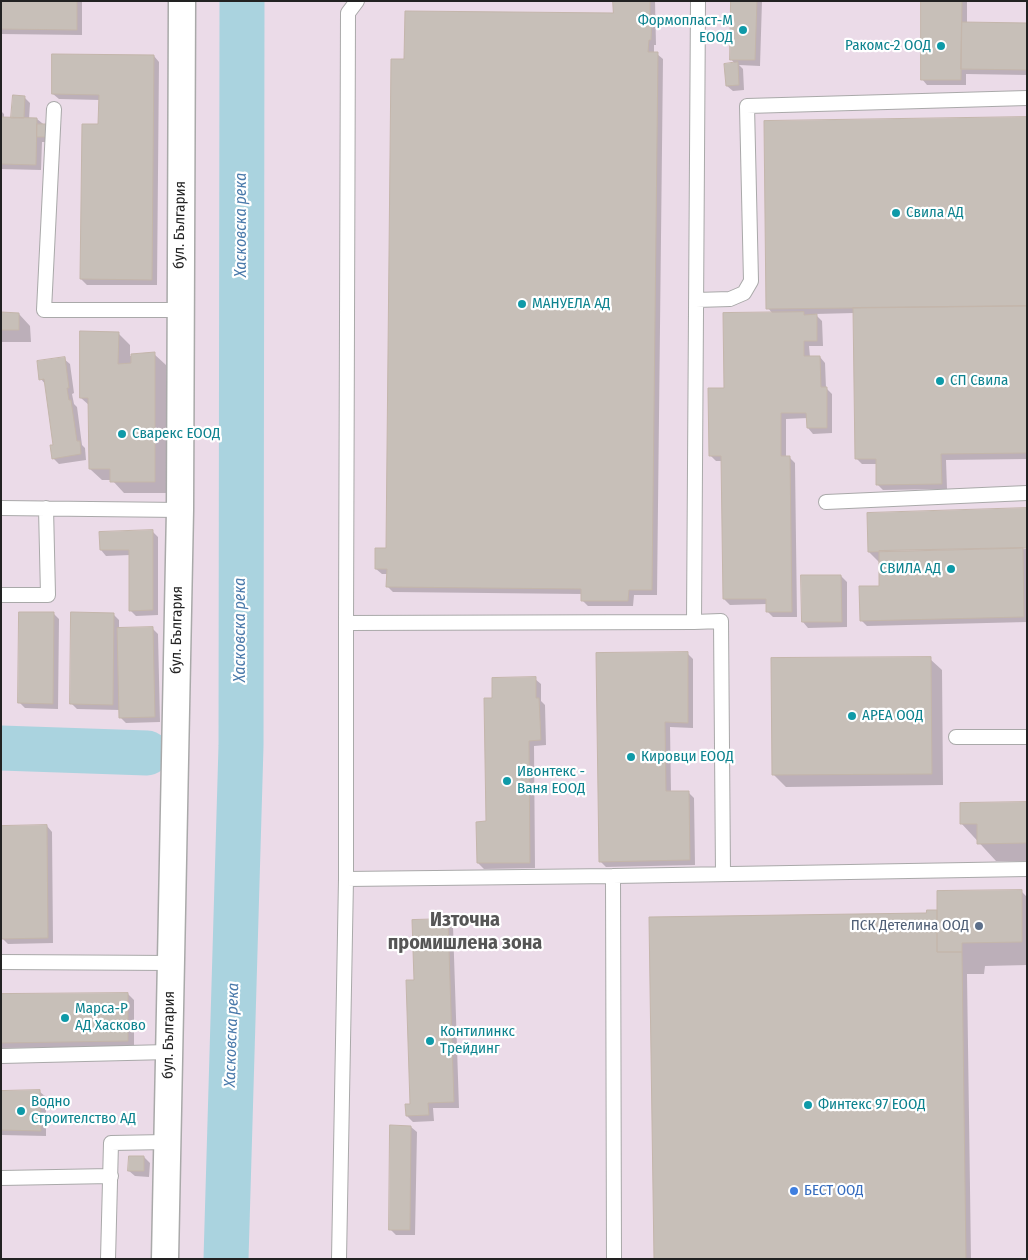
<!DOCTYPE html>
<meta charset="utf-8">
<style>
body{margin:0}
#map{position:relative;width:1028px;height:1260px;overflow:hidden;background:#f2efe9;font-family:"Fira Sans Condensed",sans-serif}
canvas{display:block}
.frame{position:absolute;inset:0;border:2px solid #222;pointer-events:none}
</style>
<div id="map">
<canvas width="1028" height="1260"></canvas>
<div class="frame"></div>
</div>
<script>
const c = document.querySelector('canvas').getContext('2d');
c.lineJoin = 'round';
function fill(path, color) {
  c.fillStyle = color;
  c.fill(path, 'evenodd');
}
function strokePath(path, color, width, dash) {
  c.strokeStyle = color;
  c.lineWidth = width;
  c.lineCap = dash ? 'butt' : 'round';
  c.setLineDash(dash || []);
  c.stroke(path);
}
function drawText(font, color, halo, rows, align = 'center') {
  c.font = font + ' "Fira Sans Condensed",sans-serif';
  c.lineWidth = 4.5;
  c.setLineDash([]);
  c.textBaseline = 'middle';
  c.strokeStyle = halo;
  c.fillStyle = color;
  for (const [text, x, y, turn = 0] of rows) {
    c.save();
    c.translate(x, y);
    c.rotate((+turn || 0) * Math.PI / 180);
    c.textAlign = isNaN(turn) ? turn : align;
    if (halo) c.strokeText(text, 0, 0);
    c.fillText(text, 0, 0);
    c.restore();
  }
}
fill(new Path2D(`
 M1,1h1026v1258h-1026z`), '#ebdbe8');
fill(new Path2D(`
 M1,1h81v34l-81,-1z
 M614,1h41l1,44h-2v9h3l6,5 -6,536h-23l-1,11h-45l-6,-6v-6l-189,-2 -6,-6 1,-12h-6l-6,-5 11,-20 18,-489 209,-46z
 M732,1h30l-2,65 -21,-1 4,4 1,21 -11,1 -6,-5 8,-22 -4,-5z
 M922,1h45v23h60v51l-61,-1v11h-39l-5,-6z
 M154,56l5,6 -2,223h-70l-6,-6 18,-154 1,-25 -41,-1 -6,-5z
 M24,97l6,6 -1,16h8l15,12 -1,11h-9l-1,28 -40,-1v-58l3,3v4l8,1z
 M1027,119v340l-81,1 1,29 -64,1 -6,-6v-20h-15l-6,-6 -2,-145 -39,1 7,7 1,25h-14l1,11h10l5,6 1,25 6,6v39l-19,1 -5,-6v-10l-22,1v38h3l6,6 2,154h-24l-6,-6v-7l-37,1 -6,-6 -1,-138h-7l-6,-6 15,-66 48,-75 -5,-6z
 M1,314h18l11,12 1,16h-30z
 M118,333l12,12v11l24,-2 12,11v128h-42l-12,-13h-10l-12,-11v-63l-9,-8z
 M64,359l6,5 4,29 -2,1 2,10 3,3 5,38 3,3 1,12 -27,4 -6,-6 2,-12 -9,-61 -5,-6z
 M153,532l5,5v78l-22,1 -6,-6v-55l-24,1 -5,-6z
 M1027,549v73l-160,4 -6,-6 20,-33 -1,-24 -11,-11z
 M841,576l6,6v45l-39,1 -5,-6z
 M53,613l6,6 -1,90 -33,-1 -5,-5z
 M113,614l6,6v9l33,-1 6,6 2,88 -34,1 -5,-5 -1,-8 -43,-1 -6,-6z
 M687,653l6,6v69l-23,-1 1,65h17l6,6 1,67 -89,2 -6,-6z
 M930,659l12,11 1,115 -157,2 -12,-12z
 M535,679l6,5v17l4,4 1,40 -12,1 1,122 -51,1 -6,-6 10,-40 6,-124z
 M1027,803v58h-31l-35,-38z
 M47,826l5,6 1,111 -45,1 -6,-6z
 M1021,891l6,6v68l-42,1 -1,8h-17l4,285h-316l273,-345z
 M448,921l5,5 6,182h-26l1,13 -21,1 -6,-6 4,-11 4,-124z
 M128,994l6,6v46l-133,2v-53z
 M40,1092l6,5v39l-44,-1 -1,-42z
 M411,1127l6,5 -2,103h-19l-6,-6z
 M144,1157l6,6 -1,14 -14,-1 -6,-5z`), '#0003');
strokePath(new Path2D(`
 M1,748l146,5
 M226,1259l15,-513 1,-745`), '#aad3df', 45);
const building = new Path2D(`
 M1,1h76v29l-76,-1z
 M613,1h37v15h2l-1,24h-2l-1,12h10l-6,538h-23l-1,11h-47v-12l-195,-2 1,-18h-12v-21h11l5,-489h13l1,-48 208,2z
 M731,1h26l-2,59h-25z
 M921,1h41l-1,79h-40z
 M962,22l65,1v47l-66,-1z
 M52,54l102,1 -2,225 -72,-1 2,-155h16l1,-29 -47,-1z
 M738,62l1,23 -13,1 -2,-22z
 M13,95l12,1 -1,22h-13z
 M1,117l36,1 -1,47 -35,-1z
 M1027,117v189l-261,3 -2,-188z
 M37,124h9v13h-9z
 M1027,306v147l-86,1 1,30 -66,1v-26h-21l-2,-151z
 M1,312l18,1v17h-18z
 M804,312v3l13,-1v27h-13v15h16l1,31h6v41h-20l-1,-15h-25v43h9l2,156h-26v-13h-43l-2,-143h-12l-1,-68h16l-1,-75z
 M80,331l39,1 -1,32 13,-1v-9l24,-2v130h-45v-13h-21l-1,-71h-8z
 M65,357l4,31h-2l2,12h2l6,41h3l1,13 -29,5 -2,-14h3l-9,-66 -5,1 -2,-19z
 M1027,508v40l-159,4 -1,-39z
 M153,530v80l-24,1v-61h-29l-1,-18z
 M1023,548l1,69 -164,4 -1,-35h20v-35z
 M801,575h40l1,47h-40z
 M19,612h35l-1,92 -35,-1z
 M71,612l43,1 -1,92 -43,-1z
 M153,627l2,90 -36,1 -2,-90z
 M688,652v71l-23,-1 1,69h23l1,69 -91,2 -3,-209z
 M931,657l1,117 -160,1 -1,-117z
 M536,677v21h3l2,42 -12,1 1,122h-53l-1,-41 10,-1 -2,-123h8v-20z
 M1027,802v41l-50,1v-20h-17v-21z
 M47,825l1,113 -47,1v-113z
 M1022,890v52l-60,1v9h-25v-61z
 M927,910h10v42h25l4,307h-312l-5,-342 277,-4z
 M448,919l6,183 -26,1 1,12 -23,1 -1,-12h5l-4,-124h8l-2,-60z
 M128,993v48l-127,2v-49z
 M40,1090l1,41 -40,-1v-39z
 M390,1125l21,1 -1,104h-21z
 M129,1156h15v15h-16z`);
fill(building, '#c7bfb8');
strokePath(building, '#c4b6ab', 1);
const service = new Path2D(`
 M698,1l-4,621 27,-1 2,253
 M54,109l-10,201h136
 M696,300l34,-1 14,-6 7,-12 -4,-175 280,-8
 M826,502l201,-9
 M1,508l179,2
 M1,595h47l-2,-87
 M346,623l2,-610 9,-12
 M956,737h71
 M613,876l414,-7
 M346,879v-256l348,-1
 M1,962l170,1
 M1,1056l168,-4
 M1,1178l110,-2
 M108,1259l3,-116 56,-1
 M339,1259l7,-380 267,-3 1,383`);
const minor = new Path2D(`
 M165,1259l15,-749 2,-509`);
strokePath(service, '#a9a9a9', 16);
strokePath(minor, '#a9a9a9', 29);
strokePath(service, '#fff', 14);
strokePath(minor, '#fff', 26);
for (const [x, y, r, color] of [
 [743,30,5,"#0f9aa8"],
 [941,46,5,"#0f9aa8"],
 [896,213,5,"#0f9aa8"],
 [522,304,5,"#0f9aa8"],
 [940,381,5,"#0f9aa8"],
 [122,434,5,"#0f9aa8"],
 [951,569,5,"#0f9aa8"],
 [852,716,5,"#0f9aa8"],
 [631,757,5,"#0f9aa8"],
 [507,781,5,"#0f9aa8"],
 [979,926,5,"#5c6f8a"],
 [65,1018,5,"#0f9aa8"],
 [430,1041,5,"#0f9aa8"],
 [808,1105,5,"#0f9aa8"],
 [21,1111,5,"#0f9aa8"],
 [794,1191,5,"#3f7fe0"]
]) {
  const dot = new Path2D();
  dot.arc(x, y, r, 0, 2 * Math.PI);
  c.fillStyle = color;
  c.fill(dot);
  strokePath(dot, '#fff', 2);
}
drawText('15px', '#0d838f', '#fff', [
 ["Формопласт-М",733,21,"right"],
 ["ЕООД",733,38,"right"],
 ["Ракомс-2 ООД",931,46,"right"],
 ["Свила АД",906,213],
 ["МАНУЕЛА АД",532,304],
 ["СП Свила",950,381],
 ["Сварекс ЕООД",132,434],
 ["СВИЛА АД",941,569,"right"],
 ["АРЕА ООД",862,716],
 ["Кировци ЕООД",641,757],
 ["Ивонтекс -",517,772],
 ["Ваня ЕООД",517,789],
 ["Марса-Р",75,1009],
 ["АД Хасково",75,1026],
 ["Контилинкс",440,1032],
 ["Трейдинг",440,1049],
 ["Водно",31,1102],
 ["Строителство АД",31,1119],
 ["Финтекс 97 ЕООД",818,1105]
], 'left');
drawText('15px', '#222', '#fff', [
 ["бул. България",180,225,-89],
 ["бул. България",177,630,-89],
 ["бул. България",169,1035,-89]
]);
drawText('15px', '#4e5e75', '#fff', [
 ["ПСК Детелина ООД",969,926]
], 'right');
drawText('15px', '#366cbe', '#fff', [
 ["БЕСТ ООД",804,1191]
], 'left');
drawText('italic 16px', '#4a7aab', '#fff', [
 ["Хасковска река",242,225,-90],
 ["Хасковска река",241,630,-90],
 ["Хасковска река",232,1035,-88]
]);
drawText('bold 20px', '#555', '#fff', [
 ["Източна",465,920],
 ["промишлена зона",465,943]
]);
</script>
